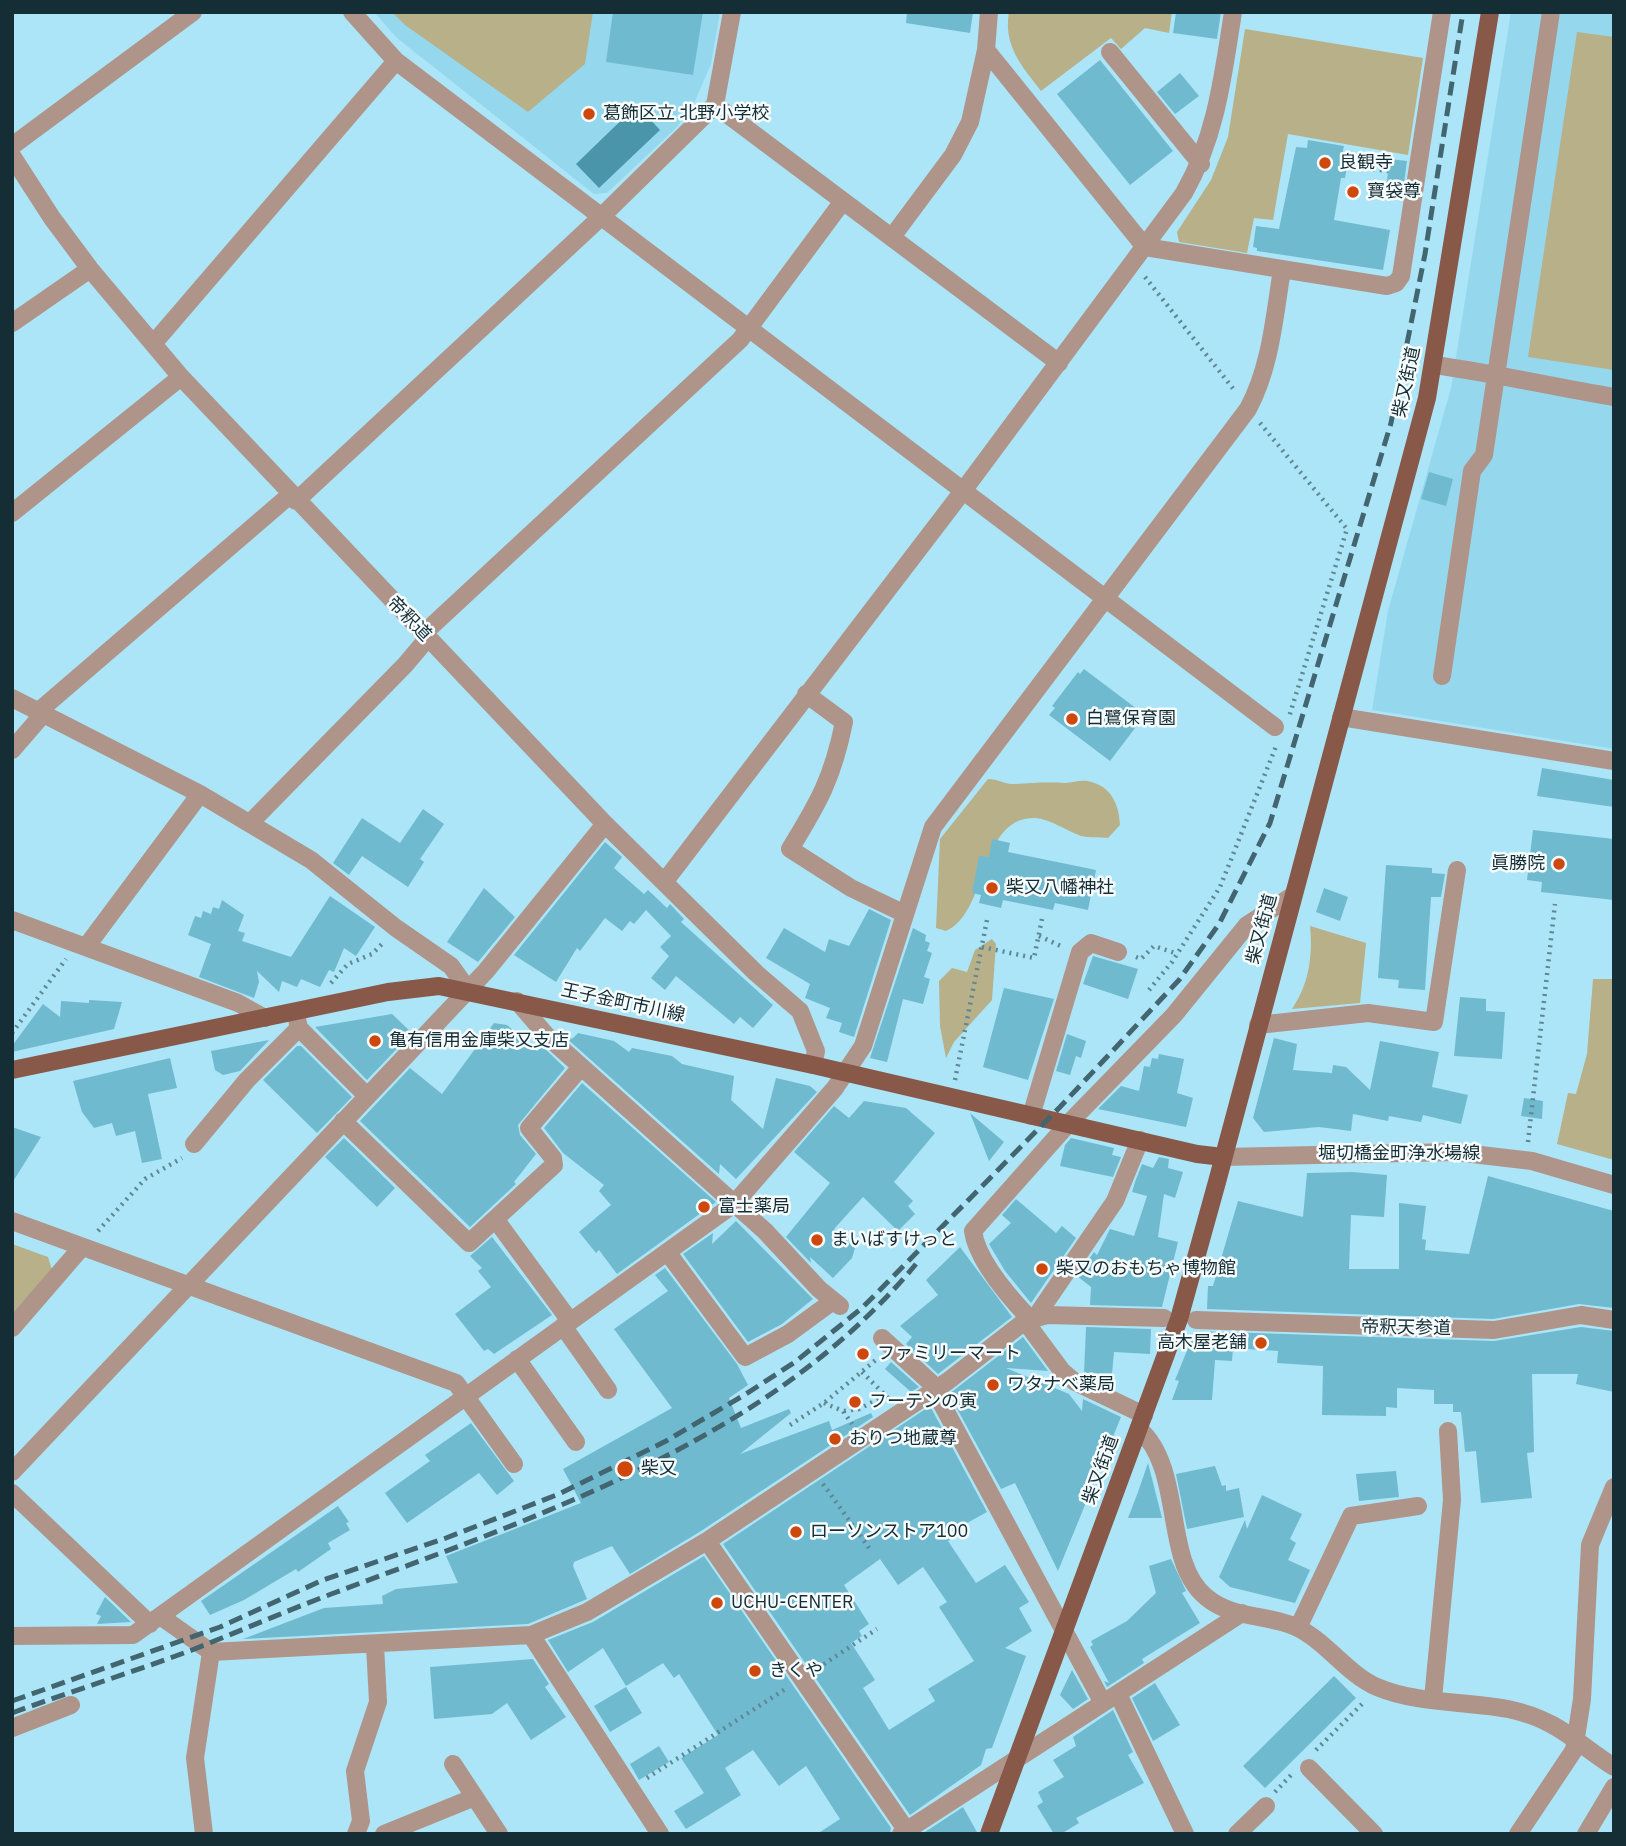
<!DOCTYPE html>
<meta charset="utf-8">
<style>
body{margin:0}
#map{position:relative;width:1626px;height:1846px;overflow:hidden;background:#abe5f7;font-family:"IBM Plex Sans",sans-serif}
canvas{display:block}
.frame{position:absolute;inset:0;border:14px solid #152d34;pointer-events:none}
</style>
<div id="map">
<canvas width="1626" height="1846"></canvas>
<div class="frame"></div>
</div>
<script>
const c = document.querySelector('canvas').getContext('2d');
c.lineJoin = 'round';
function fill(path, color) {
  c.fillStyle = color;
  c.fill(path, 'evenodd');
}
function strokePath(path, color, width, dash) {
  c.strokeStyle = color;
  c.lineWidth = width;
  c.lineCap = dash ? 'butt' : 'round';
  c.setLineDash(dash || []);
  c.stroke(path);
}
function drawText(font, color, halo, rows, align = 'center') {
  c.font = font + ' "IBM Plex Sans","Noto Sans JP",sans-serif';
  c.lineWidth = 5;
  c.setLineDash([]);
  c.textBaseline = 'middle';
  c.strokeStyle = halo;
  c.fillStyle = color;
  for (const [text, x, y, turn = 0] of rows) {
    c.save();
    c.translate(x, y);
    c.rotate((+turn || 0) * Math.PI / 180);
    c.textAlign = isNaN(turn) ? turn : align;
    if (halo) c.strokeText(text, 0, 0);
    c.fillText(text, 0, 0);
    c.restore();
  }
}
fill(new Path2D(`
 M374,12h346l-9,52 -16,37 -18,26 -70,66 -13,1 -197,-156z
 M1511,12h103v737l-242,-39 16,-99 63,-223z`), '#95d8ed');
fill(new Path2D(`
 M392,12h201l-8,52 -57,48 -123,-87z
 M1009,12h163l-3,21 -24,-5 -24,21 -10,-11 -70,53c-19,-25 -38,-45 -32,-79z
 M1245,29l178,29 -15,97 -120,-21 -15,86 -19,-2 -7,35 -68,-11 -2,-10 34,-52 17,-43z
 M1577,32l37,5v333l-86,-13z
 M988,779c10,0 18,6 27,5 17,-1 32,-2 50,-1 7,0 15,-3 22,-2 24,4 32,23 33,44l-12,13c-8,-1 -18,0 -27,-2 -14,-5 -31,-17 -46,-18 -57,-1 -46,94 -89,113l-10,-3 4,-89z
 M1310,926l56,17 -6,60 -68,6c17,-25 21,-53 18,-83z
 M992,939l4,5 -4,56 -38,42 -8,16 -6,-32 -1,-45 13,-13 15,4 8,-22z
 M1593,979h21v181l-57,-16 11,-51 8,1 11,-40z
 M12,1244l36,13 4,13 -40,44z`), '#b7b088');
fill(new Path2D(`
 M637,105l23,25 -61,58 -23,-24z`), '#4a95aa');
fill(new Path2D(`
 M613,12h90l-10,63 -87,-13z
 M907,12h66l-3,21 -64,-10z
 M1176,12h45l-4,27 -44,-6z
 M1100,60l73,91 -43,34 -73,-91z
 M1180,73l19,23 -24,18 -18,-22z
 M1308,140l36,6 -2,9 7,1 -4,22h-4l-7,42 56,10 -7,40 -126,-19v-3l-4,-1 3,-21 23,3 17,-82 11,1z
 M1389,159l18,2 -3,22 -17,-1z
 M1429,472l24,7 -7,27 -25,-7z
 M1084,669l61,46 -35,46 -61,-46 6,-7 -3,-2 26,-34 2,2z
 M1542,768l72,12v27l-77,-11z
 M423,809l21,15 -24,35 4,3 -16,25 -46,-31 -13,19 -16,-12 29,-45 38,25z
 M1533,830l81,9v61l-73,-8 1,-10 -15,-2z
 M992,839l18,4 -2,9 88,18 -8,40 -33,-7 -2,7 -50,-10 -2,8 -22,-5 2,-8 -9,-2 7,-37 10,1z
 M605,842l17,15 -8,11 30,26 4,-4 19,18 3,-4 14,15 -3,3 92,83 -20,23 -13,-11 -6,7 -58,-48 -11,14 -14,-12 18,-22 -9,-9 11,-11 -25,-26 -12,14 -4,-3 -8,10 -17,-13 -25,33 -3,-3 -21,34 -42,-27z
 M1386,865l46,3v5l13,1 -4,23h-10l-6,93 -27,-2 1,-8 -21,-2z
 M484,888l31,29 -37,45 -31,-20z
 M1324,888l24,9 -8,24 -24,-9z
 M330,896l45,31 -19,29 -12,-8 -10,24 -5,-2 -9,17 -19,-8 -4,8 -15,-6 -3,11 -22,-21 2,11 -5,16 -55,-21 12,-33 -23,-9 7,-19 6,2 2,-7 8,3 2,-7 6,2 3,-9 22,15 -6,16 7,2 -3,8 49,16z
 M869,909l22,11 -37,117 -15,-5 3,-9 -16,-5 4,-10 -25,-10 5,-14 -44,-26 18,-30 41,24 4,-13 20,7z
 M913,928l13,7 -1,6 5,2 -3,8 5,2 -8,24 6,2 -7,25 -20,-5 -16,63 -17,-4z
 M1093,956l45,13 -10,30 -45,-15z
 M1004,988l50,11 -26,81 -45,-13z
 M1460,997l26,2v12l19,1 -3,47 -48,-3z
 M89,1000l33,2 -8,27 -102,23v-6l31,-42 17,13 1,-16 28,2z
 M392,1014l20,19 -45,47 -52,-53z
 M494,1023l13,2 30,26 5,-5 23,22 -47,57 2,10 16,19 -22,28 2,2 -46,43 -110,-106 50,-53 32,26z
 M578,1033l36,8 15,11 3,-4 40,8 10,8 52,12 -3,24 32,29 13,-51 34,8 7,6 -81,87 -16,-15 -1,10 -155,-138 3,-2 5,5z
 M1067,1034l19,7 -5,17 -5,-2 -6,19 -14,-4z
 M1274,1038l23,6 -4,26 39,3 1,-8 13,2 24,23 10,-49 59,11 -7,35 36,8 -7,29 -38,-9 -2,7 -32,-6 -1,5 -35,-7 -2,17 -32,-4 -55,5 -11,-14z
 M269,1040l-29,31 -17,4 -8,-5 -4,-19z
 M297,1046h4l51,51 -35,36 -54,-53z
 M1159,1054l25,5 -7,34 16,5 -7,29 -88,-18 23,-23 18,5 5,-25 6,1 2,-9 6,1z
 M170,1058l7,30 -29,6 14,65 -20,4 -7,-32 -19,5 -4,-13 -18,5 -12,-16 -9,-31z
 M582,1083l134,119 -99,72 -18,-24 -3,3 -17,-21 32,-27 -12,-14 5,-6 -41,-32 -19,-25z
 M1524,1098l19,3 -1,18 -21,-3z
 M864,1101l42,7 29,25 -41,49 19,19 -5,5 7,8 -17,17 -35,-34 -29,32 21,19 -3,10 -19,20 -23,-21 1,6 -25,-26 44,-54 -36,-31 40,-46 15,12z
 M970,1113l34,29 -15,19z
 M12,1127l29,10 -29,46z
 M344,1138l51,50 -18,19 -52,-50z
 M1071,1138l43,10 -2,7 9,2 -8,20 -53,-11 5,-21z
 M1159,1157l10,2 -1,9 15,4 -8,26 -11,-4 -6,43 20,5 -16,65 -72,-2 1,-18 -14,-11 17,-24 3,3 13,-26 24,7 13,-40 -15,-4 3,-10 7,-18 11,4z
 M1352,1172l35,3 -3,42 -33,-2 -2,54h50v-66l27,3 -4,33 4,1 -1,10 44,4 19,-78 126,35v97l-35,-4 -86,15 -286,-10 1,-23h5l25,-85 65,16 4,-44z
 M1016,1199l40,34 6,-7 14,12 -45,65 -26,-32 -16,-27 22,-21 -9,-8z
 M736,1221l77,78 -31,25 -34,18 -65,-88 30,-21 -1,11z
 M492,1237l60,78 -58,39 -6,-5 -4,2 -29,-37 36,-27 -13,-16 4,-3 -12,-12z
 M960,1247l52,70 -74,57 -32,-30 6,-7 -12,-11 38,-31 -12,-15z
 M665,1268l72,96 11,21 -19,13 12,30 48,-19 2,4 -51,41 89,-33 3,9 39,-17 2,4 -172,114 -71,43 -18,-28 -38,16 -1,4 14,33 -59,25 -285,15 81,-31 59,-4 -1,-8 14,-7 62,-6 -12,-27 135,-53 -18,-34 109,-61 -58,-79 54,-38 -13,-16z
 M1086,1327l65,2 -1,25 -36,-2 -2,22 -28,-1z
 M1581,1327l33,4v61l-38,-8 2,-10h-46l2,78 -7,1 5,45 -51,5 -5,-52 -11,1 -4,-40h-8v-8h-19v-14l-37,-2v20l-11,-1v9l-64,-1 1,-49 -46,-3 1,-12 -45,-3 -1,13 -17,-1 -3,40h-40l7,-19 -4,-1 20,-49 299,10z
 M1023,1337l25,34 -42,-3 63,26 13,17 1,-12 38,18 -63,154 -43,-88 -14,6 -52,-95z
 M891,1362l28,25 -8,5 -26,-23z
 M930,1406l57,106 -38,21 3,5 -4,3 28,42 29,-18 24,37 -10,6 13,23 -27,17 21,8 -34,92 -6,1 -5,16 -71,50 -187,-271zM880,1559l18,26 25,-18 24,35 -8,5 35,54 -46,28 7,12 -46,29 -26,-42 12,-8 -24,-37 11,-7 -3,-5 10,-7 -25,-39z
 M471,1423l43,58 -17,14 -18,-22 -72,50 -22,-30 45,-32 -5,-6z
 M1148,1463l14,55h-34l10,-26z
 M1215,1466l7,20 4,-1v6l13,-3 5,29 -57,12 -11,-55z
 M1396,1471l3,26 -40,4 -3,-27z
 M1262,1495l40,19 -12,25 6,4 -8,17 22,10 -15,33 -65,-16 -11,-10 26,-57 2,9z
 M338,1506l11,16 -3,1 4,7 -22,13 3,6 -33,23 -2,-3 -52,31 -34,15 -9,-14z
 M704,1556l187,272 -1,6h-73l23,-15 -34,-53 -27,20 -26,-36 -28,18 16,27 -55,34 -12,-18 30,-18 -23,-35 37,-23 -39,-61 -5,4 -11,-15 -37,23 -23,-38 -35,24 -20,-32 45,-18z
 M1171,1559l15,32 -4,2 18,30 -58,36 2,4 -37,24 -3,-6 5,2 -19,-36 3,-2 -2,-4 36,-20 29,-28 -7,-27z
 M105,1597l26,25 -34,2 4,-8 -5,-2z
 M533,1659l16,25 -4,3 21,30 -35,23 -24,-37 -15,11 -58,5 -4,-52z
 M1072,1670l16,29 -15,10 -13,-14z
 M1334,1676l22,22 -91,90 -22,-22z
 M1155,1683l25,42 -27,16 -21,-43z
 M626,1687l16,26 -32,19 -16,-26z
 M1113,1710l20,42 -5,3 16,28 -68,35 3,5 -18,11h-7l-17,-28 6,-4 -5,-10 26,-15 -11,-17 23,-14 -3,-9z
 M659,1746l10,16 -30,18 -9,-16z
 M963,1807l15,27h-56z`), '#70bad0');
strokePath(new Path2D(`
 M1352,167l36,4
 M1145,277l90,114
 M1260,423l87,106 -58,188
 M1039,936l24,11
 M982,947l52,11 9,-44
 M1136,957l5,2 13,-13 24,8
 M331,983l17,-19 24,-10 12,-12
 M1149,990l23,-28 48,-75 57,-143
 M12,1033l54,-74
 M955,1080l32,-160
 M1528,1142l27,-238
 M98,1231l47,-52 37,-21
 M862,1372l27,27
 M824,1403l19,8 9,13
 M844,1411l15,-2 27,-14
 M790,1425l34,-22 53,-44
 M823,1484l46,64
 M818,1668l59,-39
 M1316,1750l49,-49
 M647,1778l140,-90
 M1275,1792l18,-19`), '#5e8793', 4.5, [2, 5]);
strokePath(new Path2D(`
 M352,12l44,49 879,666
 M989,12l-3,38 159,197 242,39 9,-3 5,-7 41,-264
 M1110,52l91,112
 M715,105l344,258
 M12,146l181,-134
 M12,156l40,62 38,51 91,108 424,447 151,149 44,38 16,40 -3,14
 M892,237l61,-82 17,-33 16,-72
 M12,323l78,-54
 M153,344l243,-283
 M1434,365c60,8 119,22 180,32
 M296,501l305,-284 114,-112 17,-93
 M12,513l169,-136
 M423,634l317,-294 103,-139
 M1442,676l30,-205 12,-16 67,-443
 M806,694l38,28c-11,55 -25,80 -54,127l61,39 54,26
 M12,698l188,96 111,66 85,68 55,38 17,24
 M40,710l250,-215
 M1341,717l273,44
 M12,750l32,-37
 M250,823l155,-158 22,-26
 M665,881l298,-390 221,-298c32,-56 39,-117 49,-181
 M12,920l226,83 27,15
 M86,947l114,-153
 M517,1001l30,35 218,195 54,58 21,17
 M297,1019l2,9 68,68
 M1258,1025l110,-12 66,9 23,-152
 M1031,1116l49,-164 11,-9 27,9
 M343,1121l126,122 85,-78 -1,-7 -24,-30 52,-61
 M194,1144l53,-64 52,-52
 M1223,1157l232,-5 77,9 82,24
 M496,1220l74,101
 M12,1221l444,162 58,81
 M668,1253l77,104 43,-23 45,-33
 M1037,1315l78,-114 25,-61
 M1030,1319c-20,-21 -53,-59 -57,-88l95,-107 106,-109 73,-90 45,-29
 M1196,1320l298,10 87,-15 33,5
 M1025,1321l37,50 13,11 69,33
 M563,1326l45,64
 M12,1328l70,-81
 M882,1338l48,44 173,321
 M517,1359l59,83
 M1139,1429c46,41 23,132 67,168 26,22 61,17 90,30 30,14 51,47 81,60 40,17 89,14 131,22 49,10 67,33 106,58
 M12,1472l474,-501 119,-147
 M12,1493l138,131
 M707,1541l202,293
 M1298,1628l53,-112 67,-10
 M531,1635l129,199
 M12,1636l121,-1 24,-17
 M211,1652l-51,-36 574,-412 101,-116 28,-42 70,-219 315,-418c23,-43 26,-91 34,-139
 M1118,1694l67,140
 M1433,1699l19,-199 -4,-69
 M12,1728l59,-23
 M453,1764l46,70
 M1309,1768l65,66
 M204,1834l-9,-76 16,-106 320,-17 56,-23 120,-71 241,-160 77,-60 22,-6 117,3
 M356,1834l5,-13 -6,-50 23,-69 -3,-57
 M384,1834l91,-37
 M901,1834l341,-221
 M1237,1834l29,-28
 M1518,1834l56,-84 8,-51 8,-154 24,-58
 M1586,1834l28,-47`), '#af948a', 18);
strokePath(new Path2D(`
 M12,1070l376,-78 51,-6 374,79 384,89 26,3
 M989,1834l190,-515 38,-137 210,-784 63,-386`), '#885848', 18);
strokePath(new Path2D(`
 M12,1701l208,-74 103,-47 123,-42 113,-44 107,-53 80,-47 49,-32 67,-54 198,-201 119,-127 40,-56 51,-101 121,-400 34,-169 38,-242
 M12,1713c60,-22 121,-41 180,-63 48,-19 94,-39 142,-57 207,-78 436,-153 582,-329`), '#436570', 5, [14, 7]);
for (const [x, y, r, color] of [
 [589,114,7,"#ce480c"],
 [1325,163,7,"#ce480c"],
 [1353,192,7,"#ce480c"],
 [1072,719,7,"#ce480c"],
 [1559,864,7,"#ce480c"],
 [992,888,7,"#ce480c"],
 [375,1041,7,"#ce480c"],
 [704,1207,7,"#ce480c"],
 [817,1240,7,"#ce480c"],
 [1042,1269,7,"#ce480c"],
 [1261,1343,7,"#ce480c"],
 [863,1354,7,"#ce480c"],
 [993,1385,7,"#ce480c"],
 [855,1402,7,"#ce480c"],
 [835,1439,7,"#ce480c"],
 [625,1469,9,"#ce480c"],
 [796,1532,7,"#ce480c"],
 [717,1603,7,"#ce480c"],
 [755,1671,7,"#ce480c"]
]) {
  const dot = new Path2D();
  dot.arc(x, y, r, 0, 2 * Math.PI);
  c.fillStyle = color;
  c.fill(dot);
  strokePath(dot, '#f7fcfe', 2.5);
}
drawText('18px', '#152d34', '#f7fcfe', [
 ["葛飾区立 北野小学校",603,114],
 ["良観寺",1339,163],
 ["寶袋尊",1367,192],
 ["白鷺保育園",1086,719],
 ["眞勝院",1545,864,"right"],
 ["柴又八幡神社",1006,888],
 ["亀有信用金庫柴又支店",389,1041],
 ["富士薬局",718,1207],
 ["まいばすけっと",831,1240],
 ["柴又のおもちゃ博物館",1056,1269],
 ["高木屋老舗",1247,1343,"right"],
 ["ファミリーマート",877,1354],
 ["ワタナベ薬局",1007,1385],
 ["フーテンの寅",869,1402],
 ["おりつ地蔵尊",849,1439],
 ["柴又",641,1469],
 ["ローソンストア100",810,1532],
 ["UCHU-CENTER",731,1603],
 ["きくや",769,1671]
], 'left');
drawText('18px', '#152d34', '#f7fcfe', [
 ["柴又街道",1407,382,-78],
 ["帝釈道",409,619,46],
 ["柴又街道",1262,929,-75],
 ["王子金町市川線",623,1003,12],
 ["堀切橋金町浄水場線",1399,1154],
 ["帝釈天参道",1406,1328,1],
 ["柴又街道",1101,1470,-70]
]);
</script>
